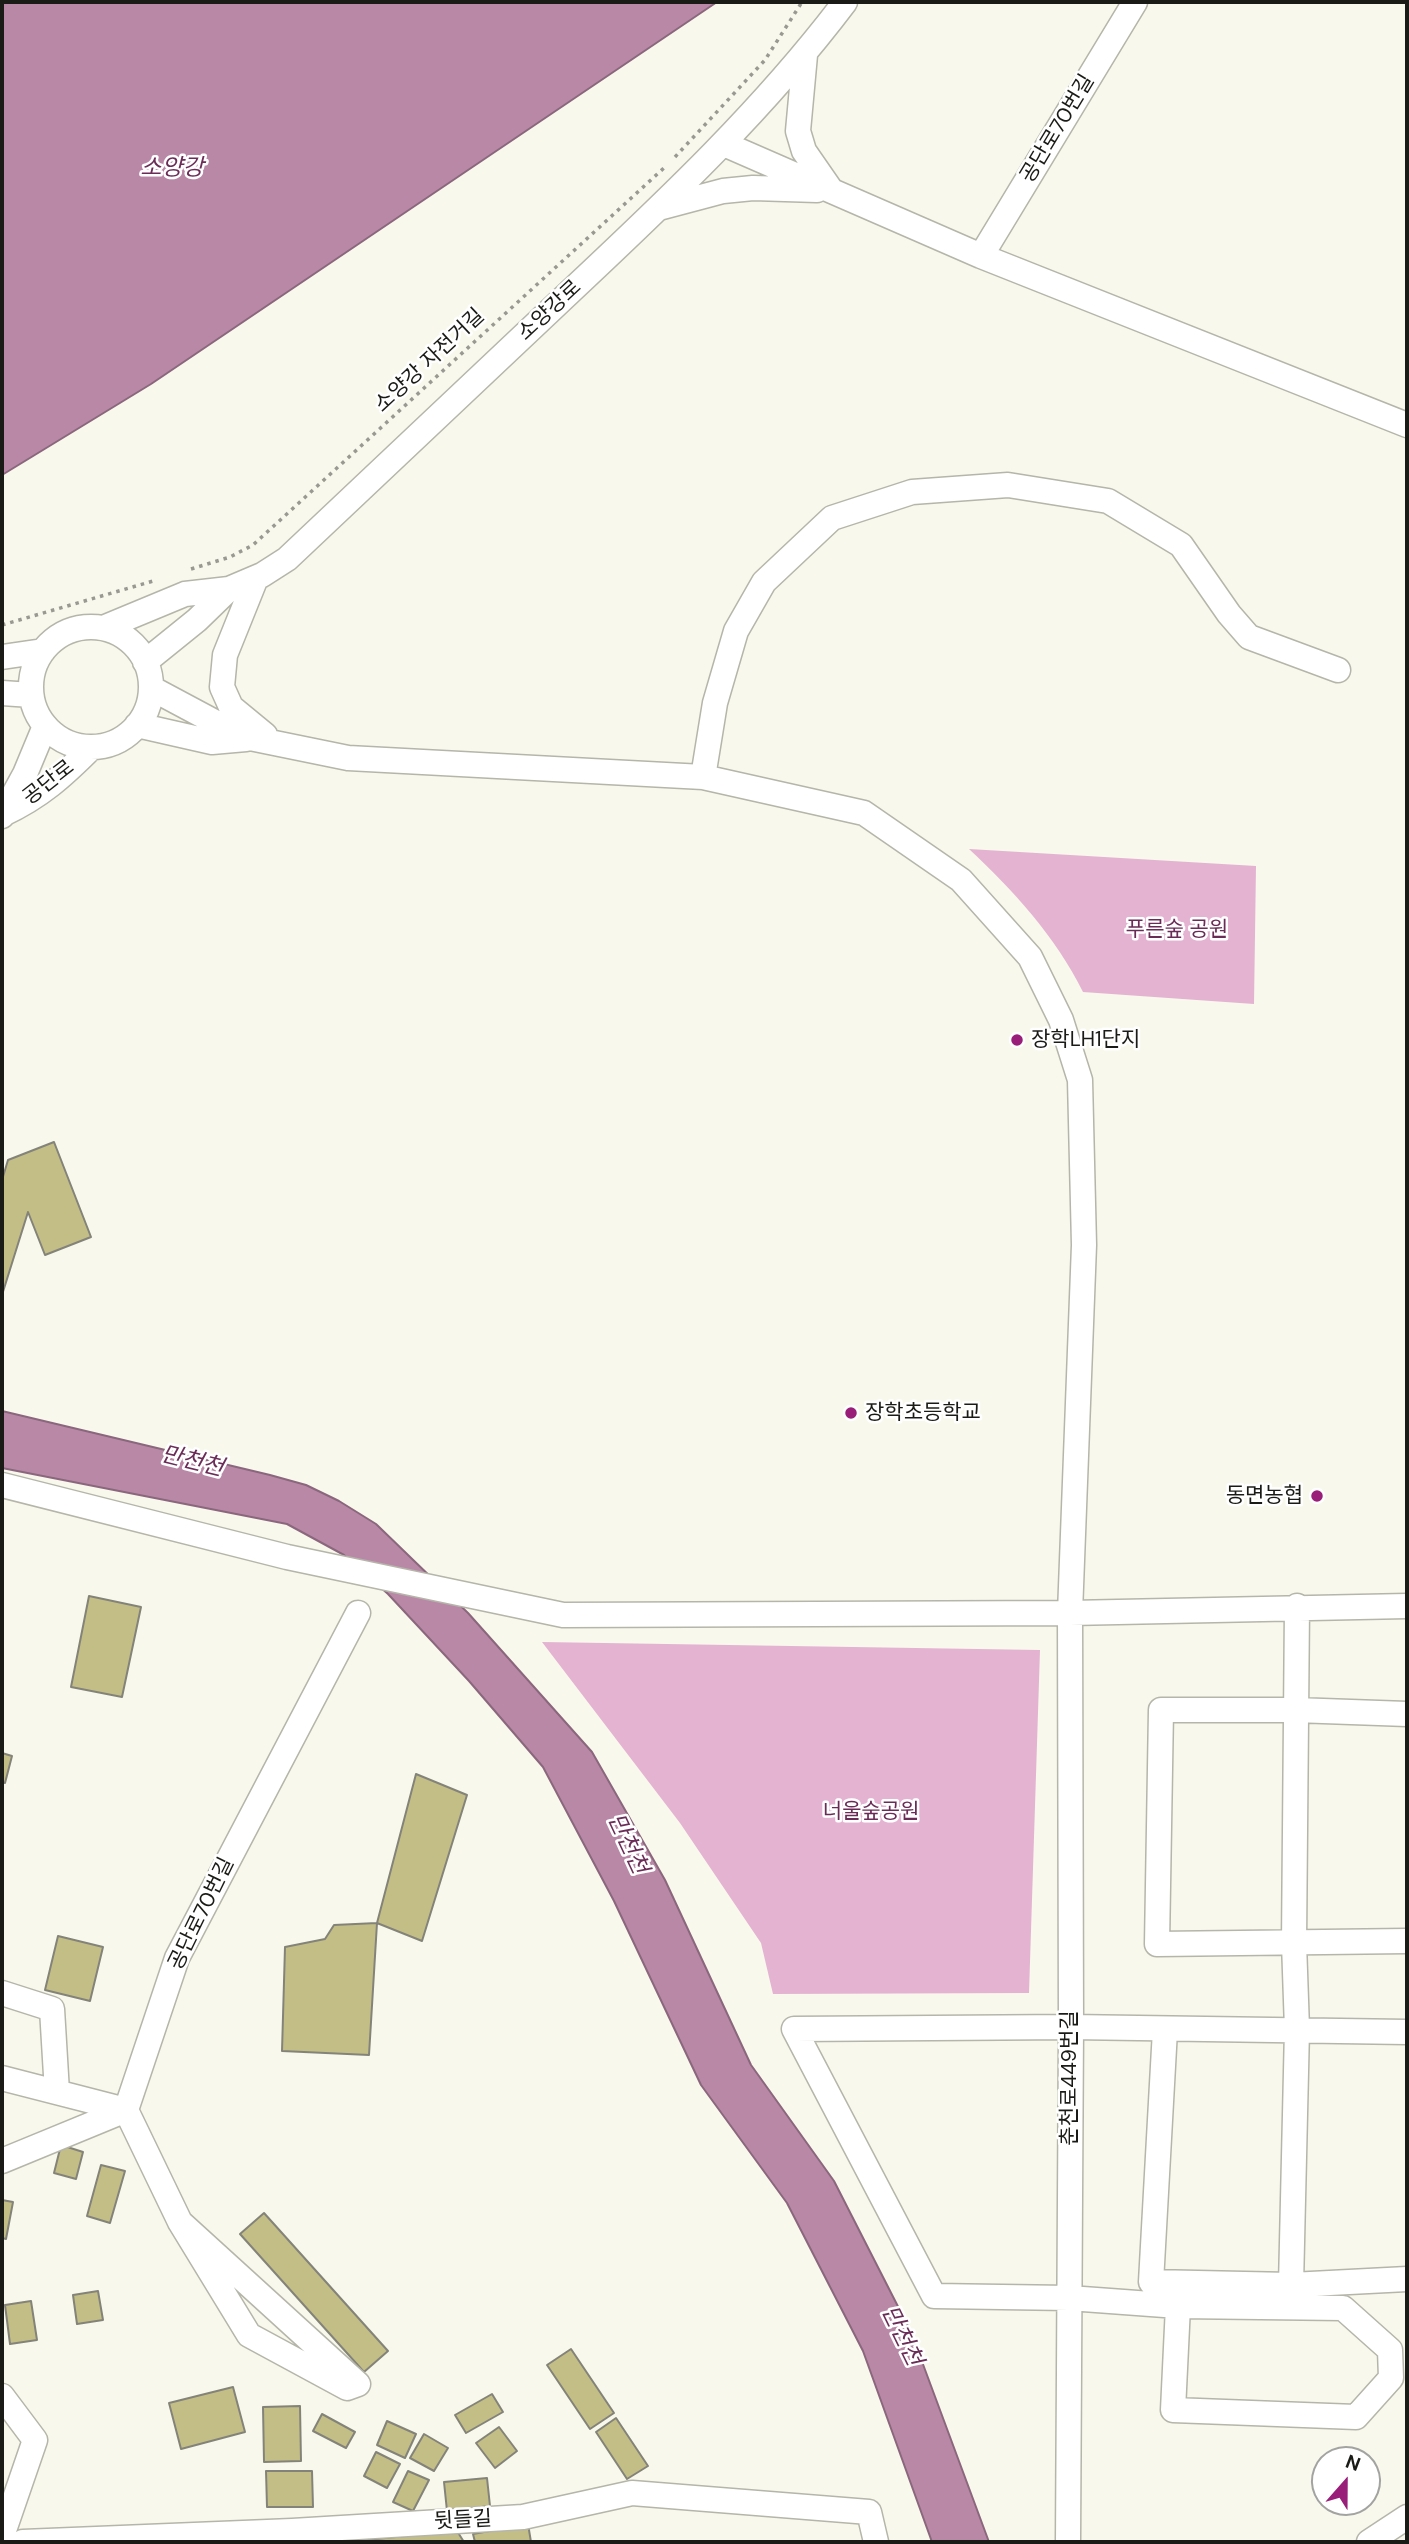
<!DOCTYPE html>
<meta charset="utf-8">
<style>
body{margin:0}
#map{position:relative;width:1409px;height:2544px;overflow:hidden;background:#f9f8ed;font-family:"DM Sans",sans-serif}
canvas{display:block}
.frame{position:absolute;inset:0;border:4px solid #1a1a16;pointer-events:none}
.north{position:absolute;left:1311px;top:2446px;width:70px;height:70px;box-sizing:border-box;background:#fff;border:2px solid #a3a3a2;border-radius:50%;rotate:21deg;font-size:19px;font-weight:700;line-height:28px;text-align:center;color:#1a1a16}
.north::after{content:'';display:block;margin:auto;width:24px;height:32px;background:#981e79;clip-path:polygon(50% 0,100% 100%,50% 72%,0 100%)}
</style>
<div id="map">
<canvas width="1409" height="2544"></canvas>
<div class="frame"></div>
<div class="north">N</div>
</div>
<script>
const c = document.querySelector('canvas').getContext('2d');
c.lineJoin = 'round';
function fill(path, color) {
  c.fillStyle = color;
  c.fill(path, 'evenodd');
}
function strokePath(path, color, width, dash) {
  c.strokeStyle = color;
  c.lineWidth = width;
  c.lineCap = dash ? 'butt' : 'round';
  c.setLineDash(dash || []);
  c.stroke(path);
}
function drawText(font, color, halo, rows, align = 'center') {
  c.font = font + ' "DM Sans","Noto Sans KR",sans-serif';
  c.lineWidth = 5;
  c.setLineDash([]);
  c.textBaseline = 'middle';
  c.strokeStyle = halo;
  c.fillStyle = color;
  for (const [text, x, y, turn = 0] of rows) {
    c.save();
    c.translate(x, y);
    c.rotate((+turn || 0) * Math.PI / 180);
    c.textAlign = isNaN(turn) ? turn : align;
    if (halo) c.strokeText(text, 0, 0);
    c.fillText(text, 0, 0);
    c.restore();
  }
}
fill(new Path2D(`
 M969,849l287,17 -2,138 -171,-12c-27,-55 -70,-102 -114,-143z
 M542,1642l498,8 -11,343 -256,1 -12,-51 -81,-120z`), '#e3b3d1');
const water = new Path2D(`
 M2,2h715l-566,382 -149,91z
 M2,1411l268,64 36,10 33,16 37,23 92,89 124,139 73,128 86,185 83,116 77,151 78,210h-57l-69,-191 -76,-148 -86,-118 -87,-184 -71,-134 -74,-86 -81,-87 -44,-39 -57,-31 -285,-56z`);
fill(water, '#ba88a7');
strokePath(water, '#8a677c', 2);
const building = new Path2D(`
 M54,1142l37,95 -46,18 -17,-43 -26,83v-115l6,-20z
 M89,1596l52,11 -19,90 -51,-10z
 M2,1753l10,3 -7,27 -3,-1z
 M416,1774l51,21 -45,146 -45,-18z
 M377,1923l-8,132 -87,-4 3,-104 40,-8 9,-14z
 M58,1936l45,11 -13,54 -45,-11z
 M61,2145l22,7 -7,27 -22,-6z
 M101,2165l24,6 -15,52 -23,-7z
 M2,2200l11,2 -7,37 -4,-1z
 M264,2213l124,138 -24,21 -124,-138z
 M98,2291l5,29 -26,4 -4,-29z
 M31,2301l6,39 -27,4 -5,-39z
 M571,2349l43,64 -24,16 -43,-64z
 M233,2387l12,45 -64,17 -12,-46z
 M492,2394l11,18 -37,21 -11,-18z
 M300,2406l1,55 -37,1 -1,-55z
 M322,2414l33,18 -9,16 -33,-17z
 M616,2418l32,48 -21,13 -31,-47z
 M387,2421l29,13 -11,24 -28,-13z
 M499,2427l18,24 -22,17 -19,-25z
 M424,2434l24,14 -14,23 -24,-13z
 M376,2452l24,12 -13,24 -23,-12z
 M266,2471h46l1,36h-46z
 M408,2471l21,9 -16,31 -20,-9z
 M487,2478l3,28 -43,5 -3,-29z
 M528,2524l3,18h-56l-2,-8z
 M457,2531l7,11h-119z`);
fill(building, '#c3be86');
strokePath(building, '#848379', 2);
const minor = new Path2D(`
 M805,55l-7,76 6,20 27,39
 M724,144l257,112 426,169
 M659,208l64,-17 30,-3 64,2
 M981,256l154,-254
 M256,578l-31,77 -3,32 9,20 34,28
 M31 687a60 60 0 1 1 120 0a60 60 0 1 1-120 0Z
 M103,628l82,-34 44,-5 33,-14 25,-16c95,-89 190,-179 285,-269 97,-91 193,-182 273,-288
 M2,657l41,-6
 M145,662l52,-42 32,-31
 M151,688l73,39 26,11 98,20 355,19 161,36 97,67 69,77 31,63 19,60 4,165 -14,368 1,414 -3,515
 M2,693l29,2
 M137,725l75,17 34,-3
 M703,777l12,-74 21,-72 28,-49 68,-64 80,-26 96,-7 100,16 73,44 48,69 20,23 89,33
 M3,814c37,-17 60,-38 89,-67
 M2,816l23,-42 20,-48
 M2,1485l285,72 276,58 507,-2 337,-7
 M1407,1714l-112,-4h-134l-4,234 250,-3
 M2,1993l50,16 5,83
 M1165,2030l-14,252 140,3 116,-6
 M2,2078l124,32
 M126,2110l54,112 69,113 98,53 11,-4 -178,-162
 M126,2110l51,-152 181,-345
 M2,2161l124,-51
 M1291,2285l6,-256 -3,-86 3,-337
 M1178,2306l-5,104 183,7 35,-39 -1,-28 -47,-42 -165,-2 -109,-8 -135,-2 -140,-267 277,-2 336,5
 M2,2396l33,44 -33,96
 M23,2542l269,-11 231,-14 109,-24 237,19 7,30
 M1369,2542l38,-25`);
strokePath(minor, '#b5b5aa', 27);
strokePath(new Path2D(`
 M675,157l90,-97 37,-58
 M191,569l39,-12 23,-12 412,-378
 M2,625l151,-44`), '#9a9991', 3.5, [3.5, 5]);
strokePath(minor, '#fff', 24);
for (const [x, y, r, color] of [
 [1017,1040,7,"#981e79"],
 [851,1413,7,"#981e79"],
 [1317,1496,7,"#981e79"]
]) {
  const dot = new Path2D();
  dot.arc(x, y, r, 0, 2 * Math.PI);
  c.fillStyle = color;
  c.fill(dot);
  strokePath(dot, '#fff', 2.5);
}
drawText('21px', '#1a1a16', '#fff', [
 ["공단로70번길",1058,129,-59],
 ["소양강로",550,311,-43],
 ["소양강 자전거길",430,361,-43],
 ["공단로",49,783,-38],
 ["공단로70번길",202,1914,-64],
 ["춘천로449번길",1070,2078,-90],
 ["뒷들길",463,2521,-3]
]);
drawText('21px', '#6a2c57', '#fff', [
 ["푸른숲 공원",1177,930],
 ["너울숲공원",871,1812]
]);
drawText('21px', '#1a1a16', '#fff', [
 ["장학LH1단지",1031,1040],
 ["장학초등학교",865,1413],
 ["동면농협",1303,1496,"right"]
], 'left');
drawText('italic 23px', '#6b2d58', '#fff', [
 ["소양강",172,169],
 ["만천천",192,1462,14],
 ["만천천",627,1844,65],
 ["만천천",901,2336,64]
]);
</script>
